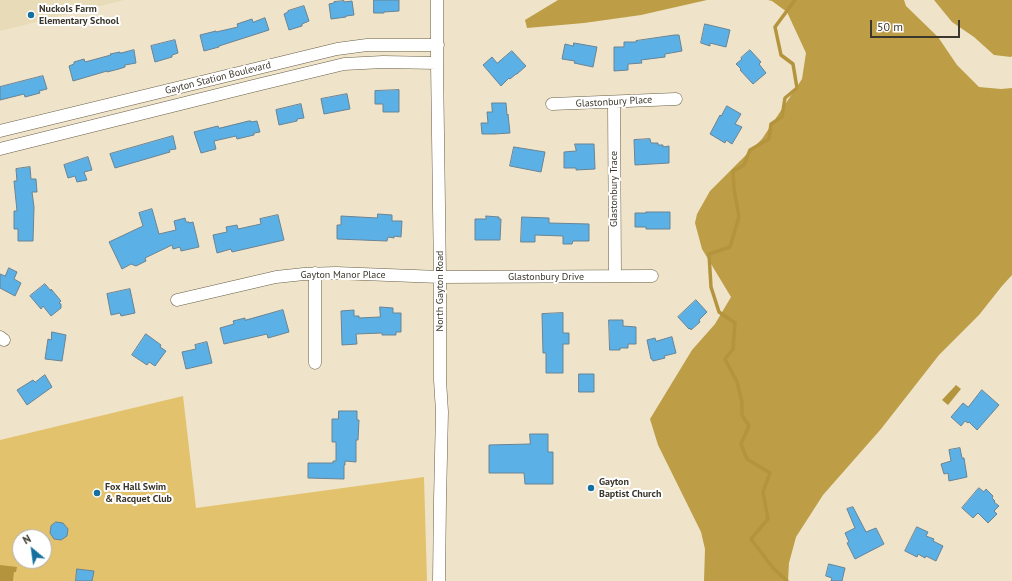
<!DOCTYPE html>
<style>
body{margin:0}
#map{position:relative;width:1012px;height:581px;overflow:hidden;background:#efe4c9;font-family:"PT Sans",sans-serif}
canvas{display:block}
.north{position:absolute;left:12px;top:529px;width:40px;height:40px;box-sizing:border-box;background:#fff;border:1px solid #b1afab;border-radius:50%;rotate:331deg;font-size:11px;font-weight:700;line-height:16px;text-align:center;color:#3b372c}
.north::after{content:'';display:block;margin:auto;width:14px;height:18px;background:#15709f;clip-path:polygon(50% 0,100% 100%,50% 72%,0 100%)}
.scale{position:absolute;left:870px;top:20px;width:90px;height:18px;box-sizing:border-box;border:2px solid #3b372c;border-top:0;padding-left:5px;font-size:12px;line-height:14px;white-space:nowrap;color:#3b372c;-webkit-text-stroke:3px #fff;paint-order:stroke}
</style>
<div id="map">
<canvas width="1012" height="581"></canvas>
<div class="north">N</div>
<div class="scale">50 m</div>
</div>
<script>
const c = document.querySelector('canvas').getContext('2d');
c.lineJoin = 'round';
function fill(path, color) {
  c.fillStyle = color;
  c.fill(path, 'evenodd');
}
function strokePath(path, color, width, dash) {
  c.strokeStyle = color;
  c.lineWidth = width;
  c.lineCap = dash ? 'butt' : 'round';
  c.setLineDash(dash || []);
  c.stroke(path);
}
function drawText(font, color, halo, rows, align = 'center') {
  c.font = font + ' "PT Sans",sans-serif';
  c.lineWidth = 4;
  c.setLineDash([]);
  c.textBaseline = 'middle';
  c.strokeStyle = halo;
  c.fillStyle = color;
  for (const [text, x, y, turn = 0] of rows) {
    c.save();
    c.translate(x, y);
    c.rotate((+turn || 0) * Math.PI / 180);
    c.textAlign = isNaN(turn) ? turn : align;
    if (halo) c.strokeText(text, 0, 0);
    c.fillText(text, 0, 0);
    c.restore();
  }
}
fill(new Path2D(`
 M0,0h124l-124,31z`), '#e7dbb8');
fill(new Path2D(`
 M183,396l13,112 228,-31 3,104h-427v-141zM20,537h24v24h-24z`), '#e3c26d');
fill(new Path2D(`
 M558,0h149l-66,15 -57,8 -57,5 -2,-8z
 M768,0h136l2,6 32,31 19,28 22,22 22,2 11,-1v187l-10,11 -23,29 -40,40 -58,74 -58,66 -27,42 -7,26 -1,18h-84l1,-32 -4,-17 -43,-87 -8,-26 42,-69 23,-26 16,-27 -29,-48 -7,-26 2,-9 13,-23 52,-52 40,-60 4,-26 -19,-41 -15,-11z
 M934,0h78v56l-1,1 -17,-2 -20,-18 -22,-15z`), '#bd9d46');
fill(new Path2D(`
 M956,385l5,4 -13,16 -6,-5z
 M0,565l17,2 -1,5h-2l-1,9h-13z`), '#b4953d');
strokePath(new Path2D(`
 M787,581l-14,-13 -22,-29 17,-20 -5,-27 7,-19 -23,-14 -6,-15 8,-18 -7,-11v-13l-5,-20 -12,-23 8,-10 2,-26 -16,-11 -8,-25 -2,-33 21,-7 9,-30 -5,-28 -1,-18 11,-6 6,-15 19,-11 2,-15 11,-7 3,-19 12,-10 -4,-24 -12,-9 -6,-28 20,-27`), '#b4953d', 3.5);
const building = new Path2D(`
 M374,0h25v11l-15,1v1h-10z
 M344,1v1l8,-1 2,14 -8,1v1l-15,2 -2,-15 5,-1v-1z
 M304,6l5,15 -7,3v2l-13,4 -5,-16 4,-2v-1z
 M265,18l4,12 -50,16v1l-15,4 -4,-16 16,-4v1l22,-5 -1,-3 15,-5 1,3z
 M705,24l25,6 -4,17 -16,-4v3l-9,-3z
 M675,35h4l3,16 -17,3v3l-24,3 1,3 -14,1v6l-14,1v-24h10v-5h12v-1z
 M175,40l3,13 -6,2v2l-17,5 -4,-16z
 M574,43l23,4 -4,20 -19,-4 1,-2 -13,-2 3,-15 8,2z
 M134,50l2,13 -11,2v2l-6,2 -12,3v-1l-34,10 -4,-15 5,-2v-2l10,-3 1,3 26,-7 -1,-1 10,-2v1z
 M750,50l11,12 -2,2 7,9 -13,11 -13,-14 1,-1 -5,-5 6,-5 -1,-1z
 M512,51l14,15 -9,8h-1l-6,5 -1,-1 -8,8 -18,-21 9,-8 5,6z
 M43,76l4,13 -8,2 1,2 -15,4 -1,-3 -24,6v-13z
 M399,90v22h-16v-8h-8v-13z
 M347,94l3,15 -26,5 -3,-15z
 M492,103h14l1,12 1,-1 2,19 -15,1h-13l-1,-11h7l-1,-11h5z
 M301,104l3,14 -7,1v2l-18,4 -3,-15z
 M727,106l14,8 -6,10 7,3 -10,17 -6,-4 -1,3 -15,-9 10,-19 1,1z
 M249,121h2v1l6,-1 3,11 -6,1v2l-17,4 -1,-3 -22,5 2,8 -15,4 -7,-21 24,-6 1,2z
 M173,136l3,13 -7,1 1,2 -55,16 -5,-14z
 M650,139l1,4h7v2h5v2l6,-1v17l-34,2 -1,-25z
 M575,144h19l1,25 -19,1v-2h-12v-16l12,-1z
 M514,147l31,5 -4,20 -31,-6z
 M88,157l4,13 -8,2 3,8 -10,2 -2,-6 -7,2 -4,-13z
 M30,167l1,12h5l1,13h-5l2,15 -1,34h-15v-12h-4v-18h3l-3,-30h3l-1,-12z
 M152,209l7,25 17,-4 -2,-9 11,-3 1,4h3v1l4,-1 6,25 -18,4 -1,-4 -7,2 -1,-4 -27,13 1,3 -10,5 -5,-2 -9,5 -13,-27 34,-16 -4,-13z
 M646,212h24v17h-24v-2h-11v-14h11z
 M378,214l14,1v6h10l-1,16 -7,-1v2l-6,-1 -1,4 -50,-2v-14h4v-9l36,2z
 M278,215l6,25 -52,12 -1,-3 -14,4 -4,-18 14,-3 -1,-5 11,-2 1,4 23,-5 -1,-5z
 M486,216l13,1v2h2l-1,21h-25v-21h11z
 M522,217l27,1v5l40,1v17h-16l-1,3h-9v-8l-28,-1v7h-14z
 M9,268l8,4 -3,7 7,4 -6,13 -15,-8v-14l5,2z
 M45,284l6,7v-2l10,12 -2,2 2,1v4l-10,8 -8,-10 -2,3 -11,-13z
 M130,289l5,24 -14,3 -1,-3 -9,2 -4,-21z
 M696,300l11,12 -8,8 1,2 -9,8 -1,-2 -1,1 -11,-12z
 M380,307l13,1v5h8v19h-5v3h-14v-2l-26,1 1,10 -15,1 -1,-34 13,-1v6h5v2l21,-1z
 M283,310l6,22 -21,6 -1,-4 -43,10 -4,-16 14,-4 -1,-3 12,-3v2z
 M563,313v20h6v11h-6v29h-17v-20h-3l-1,-39z
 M609,320h14v6l13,1v17h-8v4h-8v2h-10z
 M52,332l14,3 -4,26 -17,-2 3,-20 3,1z
 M146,334l15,11 -1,2 6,4 -11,15 -6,-4 -2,3 -15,-10z
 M672,337l4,16 -12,3 1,2 -12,3 -1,-2h-1l-4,-19 8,-2 1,3z
 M207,342l5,21 -26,6 -4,-17 14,-3 -1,-4z
 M579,374h15v18h-15z
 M45,375l7,12 -25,18 -10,-15 16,-10 2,2z
 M982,390l17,15 -22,25 -8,-8 -1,1 -3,-2 -4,5 -10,-9 12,-14 5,4z
 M339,411h18v9h2l-1,20h-2v22l-11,-1v4h-1v14l-36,-1v-15h25v-2h3v-19h-4v-23h6z
 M530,434h18v18h5v32h-28l-1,-11h-35v-28l41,-1z
 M960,448l2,10h2l3,19 -18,4 -1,-8 -4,1 -3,-10 10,-3 -2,-11z
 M979,488l5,4 2,-3 7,7 -1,2 3,3 -1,1 5,4 -5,5 3,3 -9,9 -10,-10 -5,5 -11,-10z
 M853,507l13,25 10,-4 8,16 -29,15 -8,-16 2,-1 -4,-9 10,-5 -8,-19z
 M56,522l7,1 5,6 -1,7 -6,4 -7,-1 -4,-6 1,-7z
 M917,527l11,5 -2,4 8,3 -1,2 10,5 -7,15 -10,-5 -1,2 -7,-4 -1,3 -12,-6z
 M829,564l16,4 -3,13h-11l1,-3 -6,-2z
 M77,569l17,2 -2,10h-16z`);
fill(building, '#5bb1e5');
strokePath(building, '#6a8393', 1);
const minor = new Path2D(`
 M437,0v63l3,214v103l2,32 -2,88 -1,81
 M614,102l1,174
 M552,104l124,-5
 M0,131l337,-82 30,-4h71
 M0,149l253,-63 91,-22 39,-2 54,1
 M177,300l99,-23 28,-3 32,-1 104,4 212,-1
 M0,337l4,3
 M315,363v-90`);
strokePath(minor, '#695f47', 13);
strokePath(minor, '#fff', 12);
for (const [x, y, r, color] of [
 [31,15,4,"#15709f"],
 [591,488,4,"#15709f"],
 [97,493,4,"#15709f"]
]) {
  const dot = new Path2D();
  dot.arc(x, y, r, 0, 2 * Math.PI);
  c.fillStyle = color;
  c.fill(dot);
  strokePath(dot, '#fff', 1.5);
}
drawText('bold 10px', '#3b372c', '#fff', [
 ["Nuckols Farm",39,9],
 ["Elementary School",39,21],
 ["Gayton",599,482],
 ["Baptist Church",599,494],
 ["Fox Hall Swim",105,487],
 ["& Racquet Club",105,499]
], 'left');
drawText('10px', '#3b372c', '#fff', [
 ["Gayton Station Boulevard",218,78,-14],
 ["Glastonbury Place",614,102,-3],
 ["Glastonbury Trace",614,189,-90],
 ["Gayton Manor Place",343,275],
 ["Glastonbury Drive",546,277],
 ["North Gayton Road",440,291,-90]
]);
</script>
